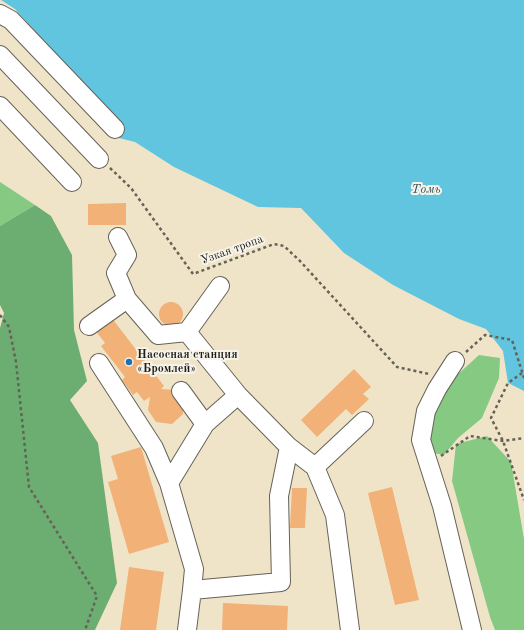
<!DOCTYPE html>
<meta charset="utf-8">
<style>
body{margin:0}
canvas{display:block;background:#f0e4c8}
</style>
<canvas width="524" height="630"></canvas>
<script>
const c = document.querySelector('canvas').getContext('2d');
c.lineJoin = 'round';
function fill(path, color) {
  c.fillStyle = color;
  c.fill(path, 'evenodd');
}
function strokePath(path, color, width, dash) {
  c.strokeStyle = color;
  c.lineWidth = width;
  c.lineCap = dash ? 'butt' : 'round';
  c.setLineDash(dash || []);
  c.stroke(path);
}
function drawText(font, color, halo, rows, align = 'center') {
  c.font = font + ' "Old Standard TT",serif';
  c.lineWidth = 4;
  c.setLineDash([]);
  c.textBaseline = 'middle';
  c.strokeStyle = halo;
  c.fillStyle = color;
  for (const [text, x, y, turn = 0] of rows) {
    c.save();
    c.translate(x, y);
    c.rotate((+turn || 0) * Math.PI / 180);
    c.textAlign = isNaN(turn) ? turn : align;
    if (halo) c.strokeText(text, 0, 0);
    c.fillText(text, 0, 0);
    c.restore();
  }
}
fill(new Path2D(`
 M0,182l35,23 -35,21z
 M479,355l21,3 -1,20 -17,40 -24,20 -14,17 -11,-2 -7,-31 7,-19 23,-27z
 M487,436l24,26 13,77v91h-29l-5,-13 -38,-136 4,-37z`), '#85c983');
fill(new Path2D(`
 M35,205l16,11 21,39 2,75 13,51 -17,19 28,43 19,140 -22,47h-95v-302l4,-15 -4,-8v-79z`), '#6cad71');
fill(new Path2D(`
 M1,0h523v391l-16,-8 -5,-32 -17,-22 -27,-10 -66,-34 -49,-32 -43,-45 -43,-1 -84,-40 -39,-25 -16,-4 -2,-17 -102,-112z`), '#61c5df');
fill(new Path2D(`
 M126,203v22h-38v-21z
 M159 314a12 12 0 1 1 24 0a12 12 0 1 1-24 0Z
 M111,317l53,69 -3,3 14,1 9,10 -1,14 -11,10 -16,-2 -8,-12 2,-13 -6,4 -7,-9 -4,3 -11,-15 3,-3 -24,-31 4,-3 -10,-13z
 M354,369l17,18 -8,7 6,5 -17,16 -6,-6 -29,28 -16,-17z
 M141,447l28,95 -40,12 -21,-72 10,-3 -7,-23z
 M392,487l27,113 -24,5 -27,-112z
 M292,488h15l-2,40h-15z
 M129,567l35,5 -8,58h-36z
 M223,603l65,3 -1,24h-65z`), '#f1b177');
const minor = new Path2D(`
 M0,14l11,6 104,109
 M0,55l99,104
 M0,106l72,76
 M118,237l9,18 -11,18 11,26 31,36 29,-3 51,63 51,52 26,20 20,48 15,115
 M89,326l38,-27
 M187,332l33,-46
 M455,361l-18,28 -11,22 -5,29 21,66 30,124
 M99,363l55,85 15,35 25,86 -2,21 -5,40
 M181,391l24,33
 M315,467l49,-46
 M169,483l36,-59 33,-29
 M192,590l89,-8 -2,-86 10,-49`);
strokePath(minor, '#666258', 20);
strokePath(new Path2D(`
 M110,168l21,20 62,86 81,-30 10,2 16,15 97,106 32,7
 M0,315l9,12 7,35 13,125 68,109 -12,34
 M466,352l19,-17 27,5 12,38
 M522,373l-14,10 -17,35 12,23 21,59
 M441,456l29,-20 33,5 21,-3`), '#666258', 2.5, [3, 3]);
strokePath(minor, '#fff', 18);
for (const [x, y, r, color] of [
 [129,362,4,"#1f6fb2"]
]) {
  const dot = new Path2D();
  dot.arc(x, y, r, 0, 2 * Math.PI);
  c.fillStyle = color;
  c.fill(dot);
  strokePath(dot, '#f7f3e8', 1.5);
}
drawText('12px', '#1c1c1c', '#f7f3e8', [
 ["Узкая тропа",232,250,-20]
]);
drawText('bold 12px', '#1c1c1c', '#f7f3e8', [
 ["Насосная станция",137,355],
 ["«Бромлей»",137,369]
], 'left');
drawText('italic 13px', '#345760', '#f7f3e8', [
 ["Томь",426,190]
]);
</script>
